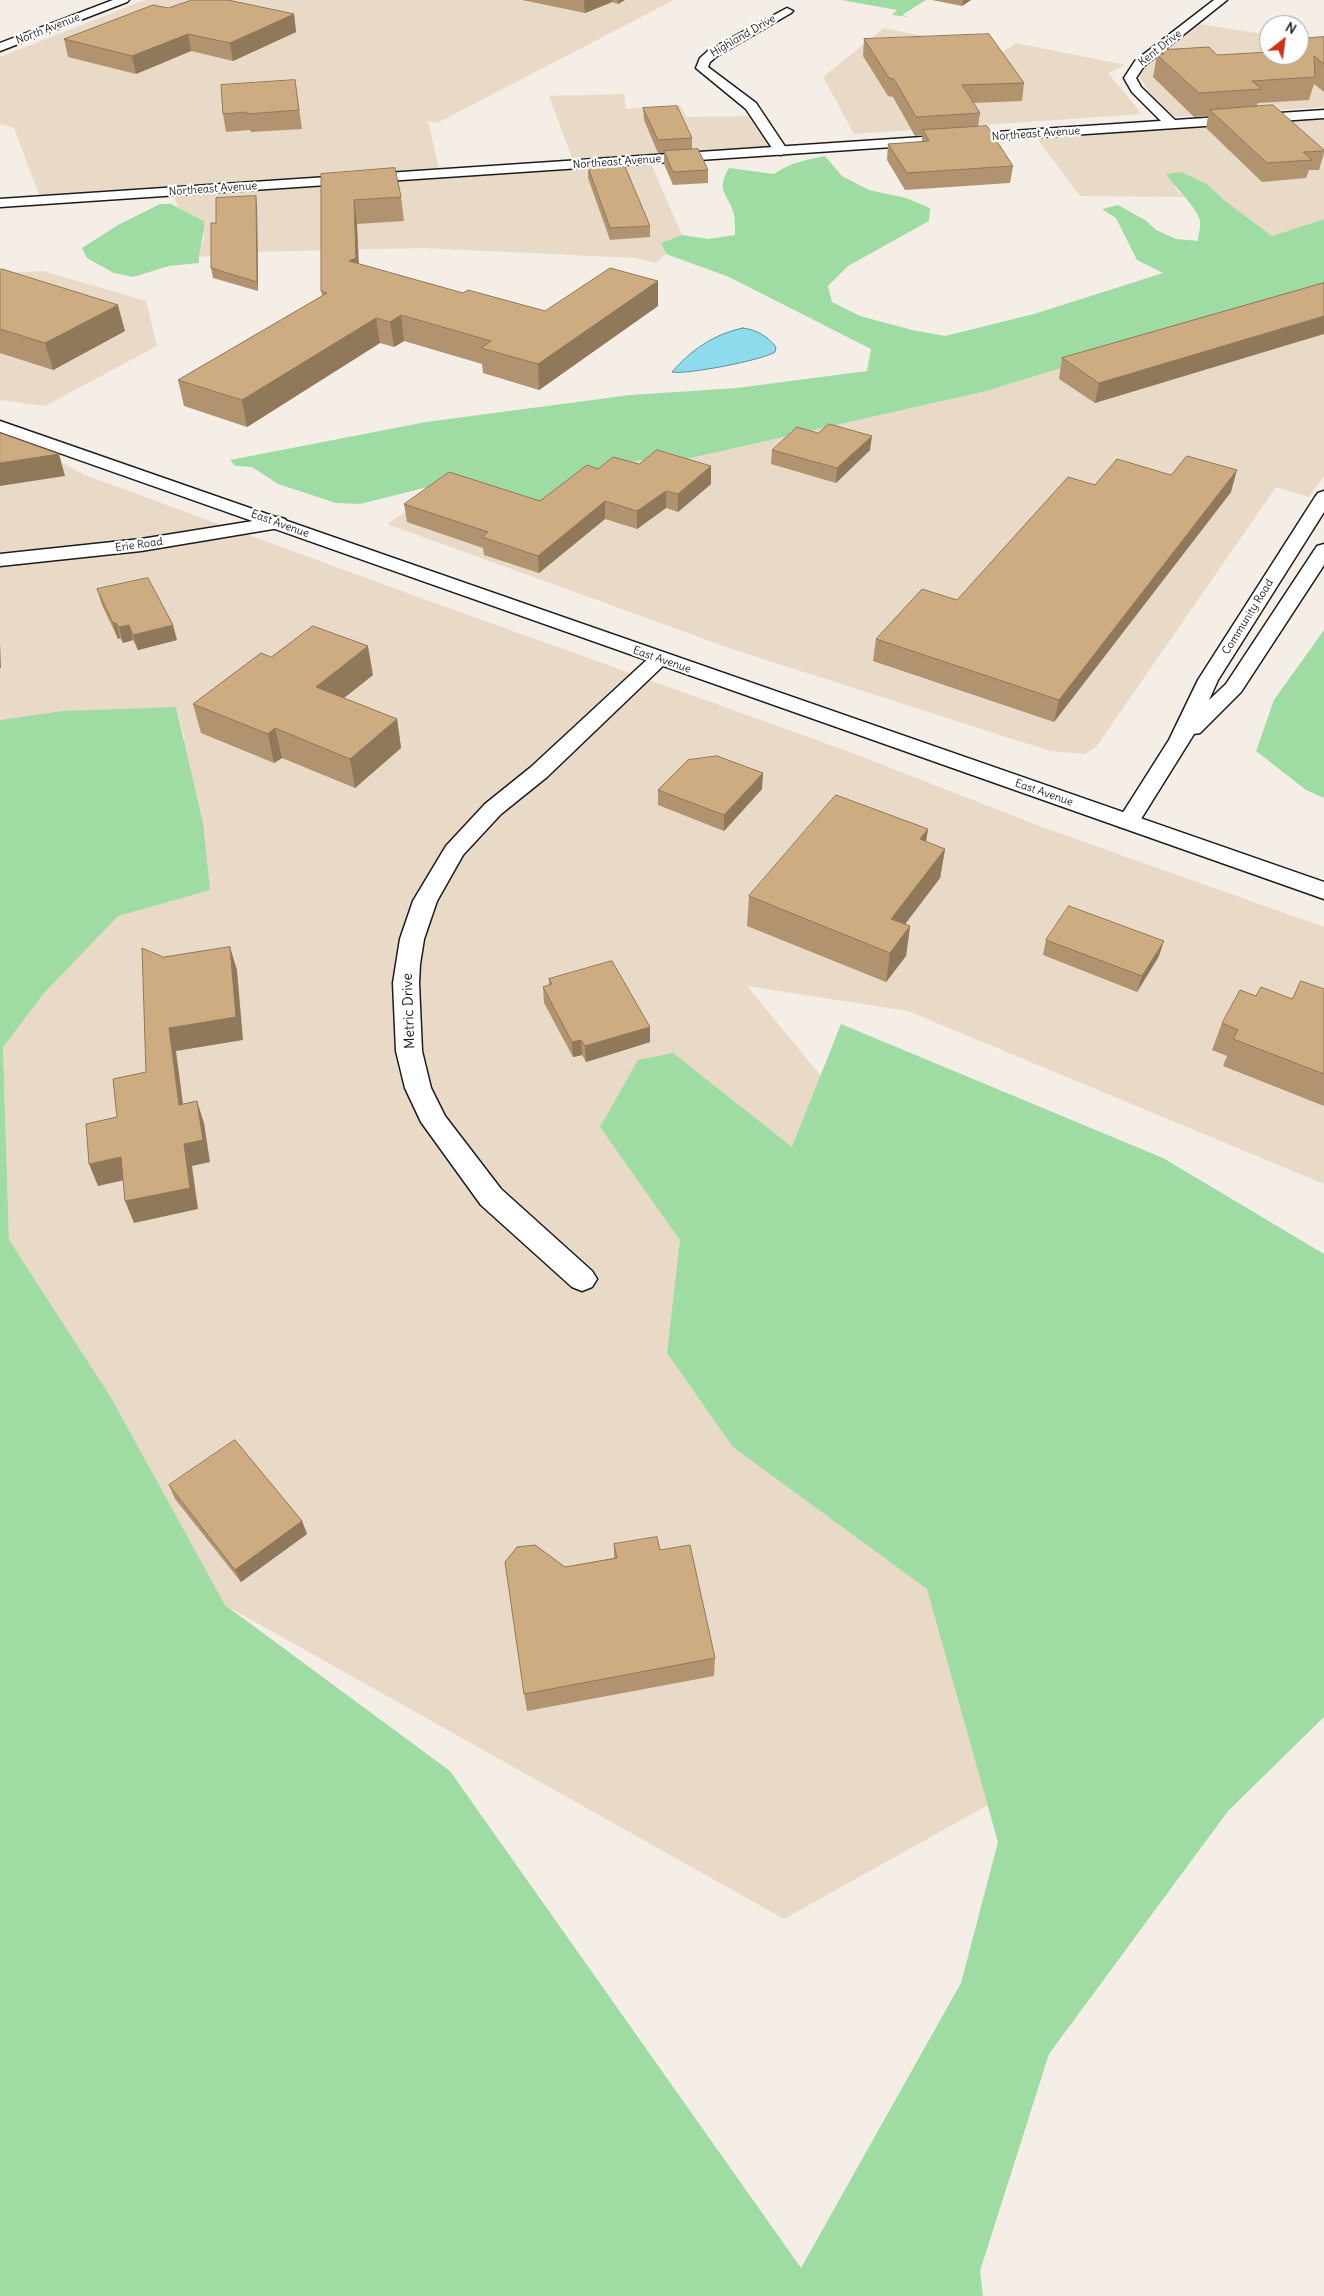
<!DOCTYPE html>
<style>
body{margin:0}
#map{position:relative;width:1324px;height:2296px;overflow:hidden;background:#f5eee6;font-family:Delius,sans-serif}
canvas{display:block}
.north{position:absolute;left:1259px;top:15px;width:50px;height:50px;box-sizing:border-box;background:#fff;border:1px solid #a4a4a4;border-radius:50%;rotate:30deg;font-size:14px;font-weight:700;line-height:20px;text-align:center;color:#1c1c1c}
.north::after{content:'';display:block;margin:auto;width:18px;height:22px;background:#c8321e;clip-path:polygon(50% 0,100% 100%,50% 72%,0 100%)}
</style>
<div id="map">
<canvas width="1324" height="2296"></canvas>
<div class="north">N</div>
</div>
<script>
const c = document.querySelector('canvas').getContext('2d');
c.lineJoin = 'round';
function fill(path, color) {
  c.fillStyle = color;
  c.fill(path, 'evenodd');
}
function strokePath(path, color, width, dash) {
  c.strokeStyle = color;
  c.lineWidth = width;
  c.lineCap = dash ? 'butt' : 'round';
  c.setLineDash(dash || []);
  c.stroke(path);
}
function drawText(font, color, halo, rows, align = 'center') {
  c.font = font + ' Delius,sans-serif';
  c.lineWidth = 4.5;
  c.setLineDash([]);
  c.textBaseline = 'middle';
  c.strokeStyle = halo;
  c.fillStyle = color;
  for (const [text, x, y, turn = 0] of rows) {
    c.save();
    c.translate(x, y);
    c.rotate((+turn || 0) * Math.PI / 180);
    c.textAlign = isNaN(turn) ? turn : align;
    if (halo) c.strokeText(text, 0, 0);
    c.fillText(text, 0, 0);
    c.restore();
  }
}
fill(new Path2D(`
 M145,0h529l-237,123 -9,-2 11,47 -400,27 -25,-67 -14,-4v-67z
 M1200,24l69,11v20h30l8,-18 17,3v67l-149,10 -27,-26 -9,-15 5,-7z
 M884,28l119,24 13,-9 110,22 -18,8 34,41 -288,20 -31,-57z
 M624,94l2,15 54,-4 7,12 66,-1 22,34 -201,13 -25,-67z
 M1324,118v101l-52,17 -48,-36 -17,-16 -33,3 10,10 -104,-1 -44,-59z
 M651,164l31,71 -21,8 5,11 -10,9 -21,-5 -213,-10 -176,4 -47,5 -1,-7 6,-11v-18l-26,-14 -4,-10z
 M43,271l103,30 11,45 -112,60 -45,-6v-127z
 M1324,288v188l-15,21 -33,-10 -180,260 -11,7 -35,-3 -318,-102 -345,-125 65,-43 190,-30 45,8 299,-68z
 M0,440l59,21 26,14 322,118 443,159 192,75 282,100v257l-416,-173 -161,-25 79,96 187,709 -229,128 -559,-314 -216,-365 -6,-193 175,-303 7,-5 -9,-32 -176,13z`), '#e9dac8');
fill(new Path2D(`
 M841,0h85l-24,15 8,2 -18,-2 5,-5z
 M825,156l17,20 27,14 37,8 24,10 -1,13 -81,45 -20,20 4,16 28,14 52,14 33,6 89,-22 129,-41 -26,-13 -21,-42 -14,-9 16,-4 27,15 11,10 20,9 22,2c0,-6 3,-14 2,-20 -3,-14 -25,-33 -34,-47l15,-2 26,12 17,16 48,36 52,-17v69l-338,103 -299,68 -45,1 -47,9 -64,37 -79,-25 -92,23 -24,-1 -58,-19 -26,-17 -17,-1 -5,-6 196,-38 204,-27 107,-7 130,-17 4,-22 -142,-72 -63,-23 -5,-11 21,-8 26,4 27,-4c0,-7 0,-14 -1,-21 -6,-21 -19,-23 -5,-46l45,6c16,-11 31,-14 51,-18z
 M160,204h11l33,17c1,17 -6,25 -5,42l-30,3 -36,11 -19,-4 -27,-15 -5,-10 36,-23z
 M1324,630v168l-18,-8 -50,-39 18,-51z
 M176,707l27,116 7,67 -92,26 -74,77 -41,54 6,193 101,156 115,209 225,166 351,497 160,-285 37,-141 -71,-253 -194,-142 -66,-94 13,-113 -80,-113 38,-67 35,-7 119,94 49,-123 322,134 161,96v463l-96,94 -179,243 -69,217 3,25h-983v-1576l63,-9z`), '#9fdca3');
const water = new Path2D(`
 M743,328c14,2 24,8 33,19l-1,5c-12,8 -89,23 -103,20 19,-22 42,-38 71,-44z`);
fill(water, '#8ddbec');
strokePath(water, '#608f99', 1);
const minor = new Path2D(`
 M1214,0h13l-83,66 -8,12 5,9 38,37 -2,3h-10l-35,-35 -8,-14 11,-17z
 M787,8l6,3 -2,2 -74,43 -7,6 -2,5 48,36 32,48 -7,4 -5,-1 -30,-45 -50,-41 4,-10 9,-8z
 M1324,491v21l-106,168 -9,20 17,-16 91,-138 7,-2v21l-83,127 -41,41 -6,1 -58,93 -8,2 -8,-2 -3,-5 52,-82 29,-60 117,-183 3,-4z
 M278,517l7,2 2,4 -2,4 -144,24 -141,15v-12l141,-15z
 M659,653l7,2 3,4 -3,4 -119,114 -46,37 -38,41 -26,46 -13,38 -4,25 -1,19 3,68 9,37 14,28 56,73 91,82 5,8 -5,8 -10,4 -10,-4 -91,-82 -60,-83 -16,-34 -9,-37 -3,-68 3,-19 4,-25 13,-38 33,-55 39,-42 46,-37 121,-112z`);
const secondary = new Path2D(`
 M0,421l1324,461v17l-1324,-467z`);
const primary = new Path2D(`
 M113,0h16l-2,2 -127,49v-8z
 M1324,110v8l-1324,89v-8z`);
strokePath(minor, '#1c1c1c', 3);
strokePath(secondary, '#1c1c1c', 3);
strokePath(primary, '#1c1c1c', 3);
fill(minor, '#fff');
fill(secondary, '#fff');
fill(primary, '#fff');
fill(new Path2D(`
 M522,0h103l-7,4 -6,-2 -27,11z
 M932,0h39l-9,6z
 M168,8l126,6 2,18 -63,29 -42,-10 -55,23 -68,-17 -4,-18z
 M1324,37v55l-10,-8 -5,16 -51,3 -1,3 67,44v3l-5,17h-10l-3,8 -44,4 -56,-54 2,-12 -14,1 -41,-40 4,-22h1l1,-5 58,5h82v-16z
 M864,39l160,44 -2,18 -49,2 7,10 -2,14 35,39 -3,17 -105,7 -18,-30 1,-16 34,-2v-7l-7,1 -22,-39 -5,-1 -25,-40z
 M295,80l7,49 -51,3 -1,-2 -24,2 -3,-18z
 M643,108l49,30v12l16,20v13l-35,2 -9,-21v-11h-6l-14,-33z
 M588,167l62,59v11l-40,3 -22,-62z
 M321,174l80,23 3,24 -47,3 2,40 104,29 82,18 113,-30v25l-119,84 -56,-17 -1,-9 -78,-23 -10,6 -14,-4 -133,84 -63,-21 -6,-26 144,-84 -1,-5z
 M257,205l1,86 -45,-13 -2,-10 5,-45z
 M0,270l125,61 -72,39 -53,-17z
 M1324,283l-229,120 -36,-24 3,-21z
 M818,433l52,17 -34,33 -65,-19 1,-14z
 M639,464l72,2v18l-33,28 -12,-4 -29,21 -32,-10 -66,54 -55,-18 -1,-7 -76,-26 -3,-18 136,-3 58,-32z
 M1171,475l60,17 -177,230 -181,-61 3,-22 81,-39 138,-115z
 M97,589l80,51 -39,10 -5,-10 -10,3 -3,-5 -2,1 -16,-34z
 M271,657l102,18 -29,23 53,21 4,29 -46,40 -73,-30 -8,5 -73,-30 -8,-29z
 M762,789l-38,42 -66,-26v-15z
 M928,829l-2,13 19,7 -5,29 -35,46 5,2 -4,30 -20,26 -139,-56 2,-30z
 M1046,940l113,16 -22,36 -94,-37z
 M549,979l101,48v15l-64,20 -4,-7 -9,2 -29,-54 -1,-16 6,-2z
 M1324,989v117l-101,-40 4,-10 -15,-6 10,-27 34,-27 36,3z
 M169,1485l133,36 5,13 -66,48 -66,-83z
 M614,1544l46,6 55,108 -1,18 -187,35 -3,-17 41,-127 49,-9z`), '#b1946f');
fill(new Path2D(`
 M584,0h28v2l-27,11z
 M618,0h7l-7,4z
 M963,0h8l-9,6z
 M294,14l2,18 -63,29 -3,-18z
 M188,34l3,17 -55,23 -4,-18z
 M256,196l1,9 1,86 -1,-9z
 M354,200l3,24 2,58 -10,-21z
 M658,281v25l-119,84 -1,-26z
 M118,305l7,26 -72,39 -8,-27z
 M401,315l3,26 -10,6 -4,-25z
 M1324,316v18l-229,69 4,-20z
 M376,318l4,25 -133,84 -5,-27z
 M872,436l-2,14 -34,33 1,-15z
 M59,454l6,22 -65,10v-23z
 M711,466v18l-33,28v-18z
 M1237,470l-6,22 -177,230 5,-22z
 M666,491v17l-29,21v-18z
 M605,501v18l-66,54 -1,-17z
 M113,623h3l4,15 -2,1z
 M129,625l4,15 -10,3 -4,-16z
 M173,625l4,15 -39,10 -5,-15z
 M0,642l1,26h-1z
 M368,646l5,29 -52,41 -5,-29z
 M397,719l4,29 -46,40 -5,-29z
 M275,728l7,30 -8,5 -6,-29z
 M763,773l-1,16 -38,42v-16z
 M928,829l-5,29 -3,-19z
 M945,849l-5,29 -53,70 4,-29z
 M910,926l-4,30 -20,26 4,-29z
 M1164,941l-5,15 -22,36 5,-16z
 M230,947l7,23 6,70 -67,11 10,76 -7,-22 -10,-77z
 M650,1027v15l-64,20 -1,-16z
 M581,1040l1,15 -9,2 -1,-15z
 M197,1101l7,22 6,39 -18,4 6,43 -64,14 -9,-22 59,-57z
 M121,1157l8,22 -31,7 -9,-22z
 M302,1521l5,13 -66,48 -6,-12z`), '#90785a');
const building = new Path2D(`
 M192,0h36l66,14 -64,29 -42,-9 -56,22 -68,-17 89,-34 15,3z
 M989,34l35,49 -62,2 18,28 -64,4 -22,-38 -5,-1 -25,-39z
 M1324,37v27l-10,-8 1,21 -63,4 10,8 -63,4 -42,-38 7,-1 -5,-4 50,-3 8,8 52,-3v3h30v-5h7l-7,-6v-5z
 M295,80l4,30 -52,4v-2l-24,2 -2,-29z
 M1273,105l51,45v1l-21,1 9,8 -45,3 -57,-53z
 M677,106l15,32 -34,2 -15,-32z
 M987,126l26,40 -106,7 -19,-29 41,-3 -6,-11z
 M698,149l10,21 -35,2 -9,-21z
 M624,164l26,62 -40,2 -22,-61z
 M395,168l6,29 -47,3 2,58 -7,3 114,32 5,-3 77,21 65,-43 48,13 -120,83 -57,-16 10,-7 -90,-26 -11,7 -14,-4 -134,82 -64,-20 149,-87 -6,-2v-117z
 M256,196l1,86 -46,-14v-45h5v-25z
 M2,269l116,36 -73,38 -45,-14v-59z
 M1324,283v33l-225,67 -37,-25z
 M829,424l43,12 -35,32 -65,-18 25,-23 21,6z
 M0,433l59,21 -59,9z
 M657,450l54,16 -33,28 -12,-3 -29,20 -32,-10 -67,55 -56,-19 6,-5 -84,-28 45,-32 91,29 47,-36 11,4 15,-12 26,7z
 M1187,456l50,14 -178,230 -183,-61 46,-50 35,11 111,-123 27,8 22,-26 54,16z
 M148,578l25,47 -40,10 -4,-10 -10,2 -3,-4h-3l-16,-34z
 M313,626l55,20 -52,41 81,32 -47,40 -75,-31 -7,6 -75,-30 68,-51 10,4z
 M717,756l46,17 -39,42 -66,-25 30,-30z
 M836,795l92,34 -8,10 25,10 -54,70 19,7 -20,27 -141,-57z
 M1069,906l95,35 -22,35 -96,-36z
 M230,947l6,70 -67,11 10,77 18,-4 6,39 -19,4 6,44 -65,13 -4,-44 -32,7 -3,-40 31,-7 -4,-38 33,-7 -4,-124 21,9z
 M612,961l38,66 -65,19 -4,-6 -9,2 -29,-55 9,-3 -3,-5z
 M1301,981l23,8v85l-91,-35 5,-9 -16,-7 18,-33 16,6 5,-9 31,12z
 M235,1440l67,81 -67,49 -66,-85z
 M657,1537l3,13 30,-5 25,113 -191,36 -19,-132 12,-15 18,-2 30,22 52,-9 -3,-14z`);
fill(building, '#ceac81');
strokePath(building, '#90785a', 1);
drawText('11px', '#1c1c1c', '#fff', [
 ["North Avenue",48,29,-21],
 ["Highland Drive",743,36,-30],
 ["Kent Drive",1160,48,-38],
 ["Northeast Avenue",1036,134,-4],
 ["Northeast Avenue",617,162,-4],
 ["Northeast Avenue",213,189,-4],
 ["East Avenue",280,524,20],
 ["Erie Road",139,545,-8],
 ["Community Road",1248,617,-58],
 ["East Avenue",662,660,19],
 ["East Avenue",1044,793,19]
]);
drawText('14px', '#1c1c1c', '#fff', [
 ["Metric Drive",409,1011,-92]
]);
</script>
